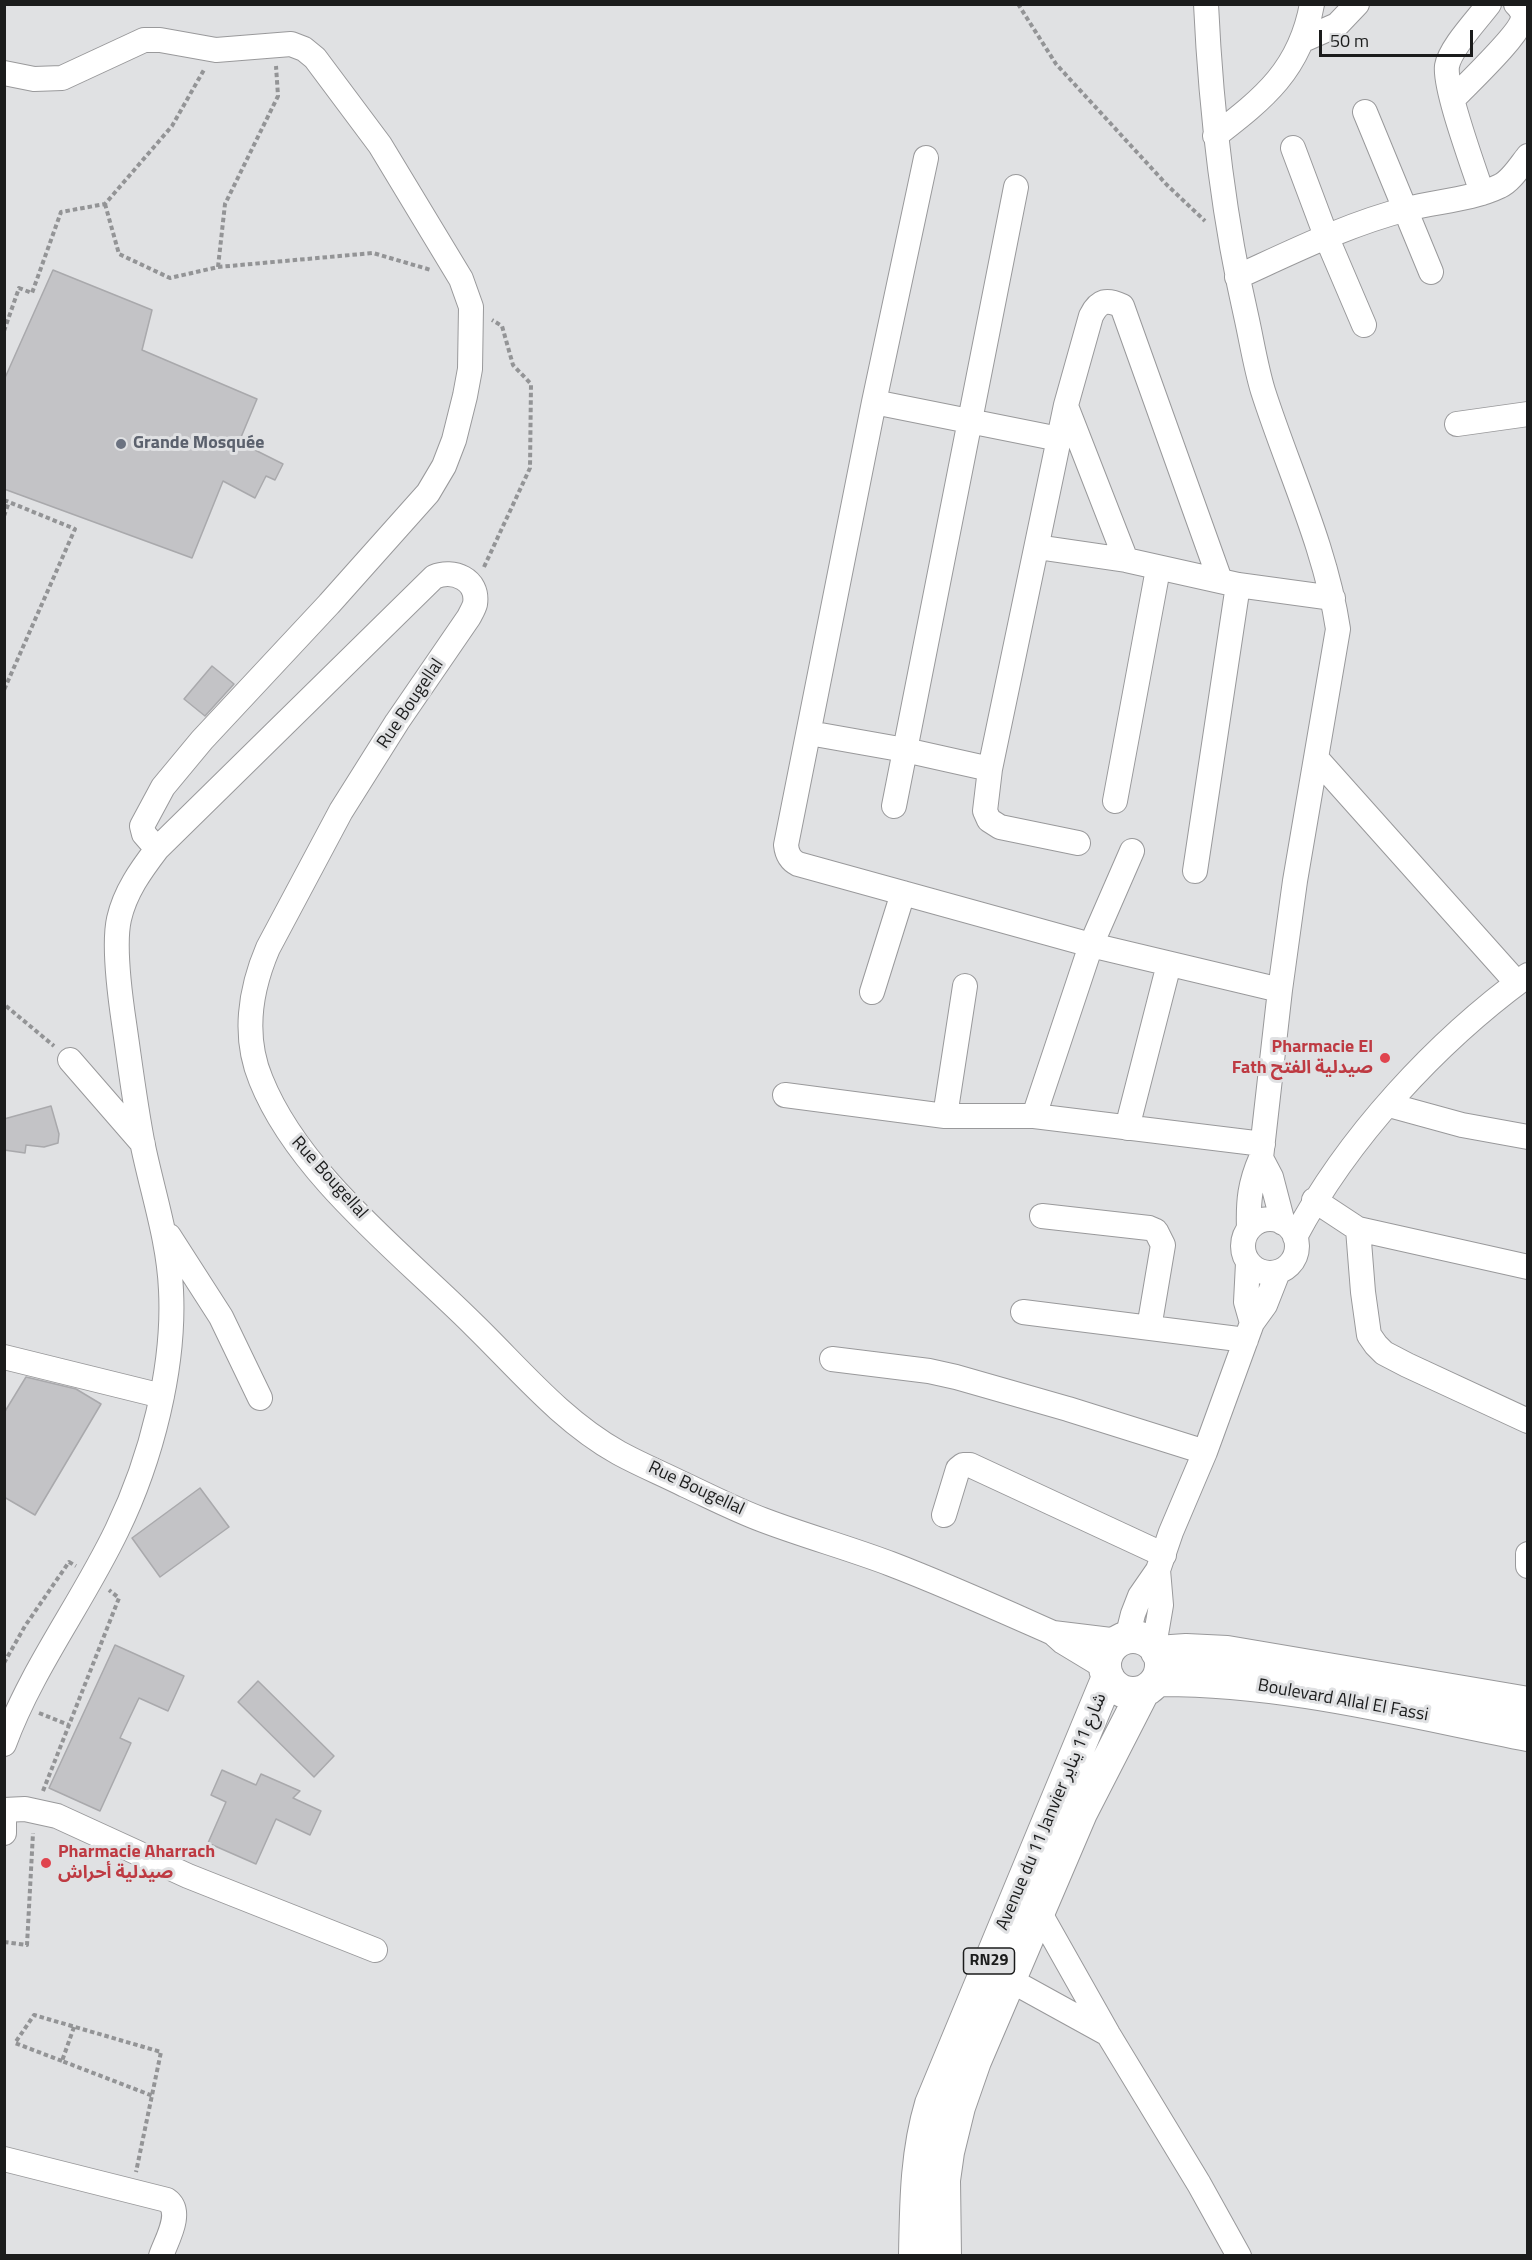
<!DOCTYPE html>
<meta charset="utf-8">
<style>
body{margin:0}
#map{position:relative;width:1532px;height:2260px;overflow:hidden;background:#e0e1e3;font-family:"Titillium Web",sans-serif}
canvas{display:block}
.frame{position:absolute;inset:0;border:6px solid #1b1c1c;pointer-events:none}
.scale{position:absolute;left:1319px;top:30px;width:154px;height:27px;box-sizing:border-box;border:3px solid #1b1c1c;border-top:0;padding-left:8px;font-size:18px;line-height:21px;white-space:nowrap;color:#1b1c1c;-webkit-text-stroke:4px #e0e1e3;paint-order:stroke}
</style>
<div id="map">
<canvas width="1532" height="2260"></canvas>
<div class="frame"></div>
<div class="scale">50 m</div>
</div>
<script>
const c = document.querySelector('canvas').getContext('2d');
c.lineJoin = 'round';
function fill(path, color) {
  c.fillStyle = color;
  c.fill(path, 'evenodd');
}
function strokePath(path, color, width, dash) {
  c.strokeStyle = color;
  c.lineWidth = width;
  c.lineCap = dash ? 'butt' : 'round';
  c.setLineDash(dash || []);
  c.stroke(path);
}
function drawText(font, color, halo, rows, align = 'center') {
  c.font = font + ' "Titillium Web","Noto Sans Arabic",sans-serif';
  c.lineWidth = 6;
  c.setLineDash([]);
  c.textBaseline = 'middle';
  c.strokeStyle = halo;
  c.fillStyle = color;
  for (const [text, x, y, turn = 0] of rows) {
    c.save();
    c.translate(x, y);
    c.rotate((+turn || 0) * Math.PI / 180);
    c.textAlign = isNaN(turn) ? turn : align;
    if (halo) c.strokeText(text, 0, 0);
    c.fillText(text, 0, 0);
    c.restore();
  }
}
const building = new Path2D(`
 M53,270l99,40 -10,40 115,49 -18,43 44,22 -8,16 -9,-4 -11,22 -32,-17 -31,77 -188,-69v-109z
 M212,666l22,18 -29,32 -21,-17z
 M51,1106l8,28 -1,9 -14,4 -18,-2 -1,8 -21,-3v-31z
 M26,1377l50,12 25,15 -66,111 -31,-18v-84z
 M200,1488l29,39 -69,50 -28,-39z
 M115,1645l69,31 -16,35 -29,-13 -19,40 11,5 -31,68 -51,-23z
 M258,1681l76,75 -20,21 -76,-75z
 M222,1770l34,15 5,-11 39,17 -7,7 28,13 -11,24 -34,-16 -20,45 -48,-21 18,-41 -15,-7z`);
fill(building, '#c3c3c6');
strokePath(building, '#a9a9ac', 1.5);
const minor = new Path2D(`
 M1206,4c5,107 17,212 41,316 5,23 9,48 16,71 25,78 63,157 75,238l-43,252 -15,109 -19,168c-11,25 -13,43 -12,71
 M1303,40l34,-15 20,-21
 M4,73l30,6 28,-1 82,-38h16l56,10 75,-6 13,5 11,9 65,87 81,134 10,28 -1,62 -5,27 -11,44 -10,26 -16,27 -99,111 -127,136 -39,47 -21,39 2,8 13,15
 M1453,99c13,-14 70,-67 70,-83 0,-4 -4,-9 -7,-12
 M1365,112l66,160
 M1215,136c49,-38 85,-66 97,-132
 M1293,148l33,88 38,89
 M926,158l-52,244 -88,443c1,9 4,15 12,19l293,81 189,45
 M1482,193c-8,-25 -38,-105 -35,-127 3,-18 30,-46 42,-62
 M1237,277c55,-25 111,-53 170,-68 30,-8 64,-9 93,-23 11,-5 20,-20 28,-30
 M874,402l185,37
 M1066,406l60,154
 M1457,424l71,-10
 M1037,547l89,13 112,25 95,13
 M809,733l96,17 85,19
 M1316,758l201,225
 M1115,801l43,-232
 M894,806l122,-619
 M1078,843l-78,-16 -11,-7 -4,-9 5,-42 76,-364 25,-89c8,-16 16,-17 31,-10l98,274
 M1195,871l43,-286
 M872,992l31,-99
 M70,1060l73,84
 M785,1095l160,21h89l229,28
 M1389,1105l73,20 66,12
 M945,1116l20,-130
 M1034,1116l57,-171 41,-94
 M1127,1128l42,-164
 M1261,1158l10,19 12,46
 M1314,1200l44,29 5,63 6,43 7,10 8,8 23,12 121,56
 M1042,1216l107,12 7,3 7,14 -14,83
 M1243 1246a27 27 0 1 1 54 0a27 27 0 1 1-54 0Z
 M1358,1229l170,38
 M169,1236l52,81 39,81
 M1295,1237c52,-99 142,-196 233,-262
 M1248,1263l-2,39 6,21
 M1023,1312l223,28
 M4,1357l158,39
 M832,1359l97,12 27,6 112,32 137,43
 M944,1515l14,-46 5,-4h7l194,90
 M1528,1554v12
 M1053,1633l66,8
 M1127,1638l6,-24 7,-18 18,-26 13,-38 34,-80 47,-129 13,-18 13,-33
 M1154,1646l7,-41 -3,-35
 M4,1744c28,-76 78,-141 113,-214 34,-70 58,-162 54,-240 -2,-49 -18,-96 -28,-144 -8,-41 -13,-82 -19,-123 -4,-27 -11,-77 -5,-104 6,-27 22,-49 38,-70l277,-272c19,-8 45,2 41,27 -1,4 -4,9 -6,13l-72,105 -56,89 -73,137c-18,42 -25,89 -7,132 38,95 142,174 214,246 46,45 87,95 144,127 22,12 44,21 66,32 26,12 51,25 78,35 42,16 86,28 128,44 55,21 108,45 162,69l10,9 43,26
 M4,1810l21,-1 32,7 131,60 187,74
 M4,1816v17
 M1038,1910l70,124 91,150 40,72
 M996,1968l14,12 98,54
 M4,2159l163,41c17,12 -1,41 -6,56`);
const major = new Path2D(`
 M1105 1665a28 28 0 1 1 56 0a28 28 0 1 1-56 0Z
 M1157,1652l29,-2 41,2 301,51
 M1157,1680c125,-1 248,31 371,55
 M915,2256c1,-52 1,-102 16,-152l177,-427
 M945,2256l-1,-76 4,-28 11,-45 16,-46 106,-248 62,-121`);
strokePath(minor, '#99999b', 26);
strokePath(major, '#99999b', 34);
strokePath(new Path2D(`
 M1018,4l38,60 111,121 38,36
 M105,204l14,50 51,24 48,-11 155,-14 58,17
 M218,267l7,-63 53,-108 -2,-30
 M4,331l15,-43 13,5 29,-81 44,-8 67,-78 33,-58
 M4,500l71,29 -71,161
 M4,516l5,-14
 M484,567l46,-99 1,-84 -18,-19 -11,-39 -10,-6
 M6,1006l48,40
 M4,1663l21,-37 44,-64 7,4
 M39,1713l30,12
 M43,1791l76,-193 -10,-8
 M4,1942l23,3 6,-112
 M74,2027l-12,34 91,35
 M62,2061l-47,-18 19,-28 127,37 -25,120`), '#939496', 4, [4.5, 3]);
strokePath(minor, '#fff', 24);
strokePath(major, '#fff', 32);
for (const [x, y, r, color] of [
 [121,444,6,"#6b7280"],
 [1385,1058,6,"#e0444e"],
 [46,1863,6,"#e0444e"]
]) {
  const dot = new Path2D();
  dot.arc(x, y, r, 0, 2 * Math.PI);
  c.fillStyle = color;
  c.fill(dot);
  strokePath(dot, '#e0e1e3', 2);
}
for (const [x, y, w] of [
 [989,1961,51]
]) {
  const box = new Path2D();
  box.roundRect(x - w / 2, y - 13, w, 26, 4.5);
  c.fillStyle = '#e0e1e3';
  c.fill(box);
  strokePath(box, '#1b1c1c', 1.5);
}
drawText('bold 16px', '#1b1c1c', null, [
 ["RN29",989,1961]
]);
drawText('bold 18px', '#5b616d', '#e0e1e3', [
 ["Grande Mosquée",133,444]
], 'left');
drawText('18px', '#1b1c1c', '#e0e1e3', [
 ["Rue Bougellal",411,704,-56],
 ["Rue Bougellal",329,1178,48],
 ["Rue Bougellal",696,1489,25],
 ["Boulevard Allal El Fassi",1343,1701,10],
 ["Avenue du 11 Janvier شارع 11 يناير",1052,1812,-67]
]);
drawText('bold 18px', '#be3a42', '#e0e1e3', [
 ["Pharmacie El",1373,1048],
 ["Fath صيدلية الفتح",1373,1069],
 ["Pharmacie Aharrach",58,1853,"left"],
 ["صيدلية أحراش",58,1874,"left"]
], 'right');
</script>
